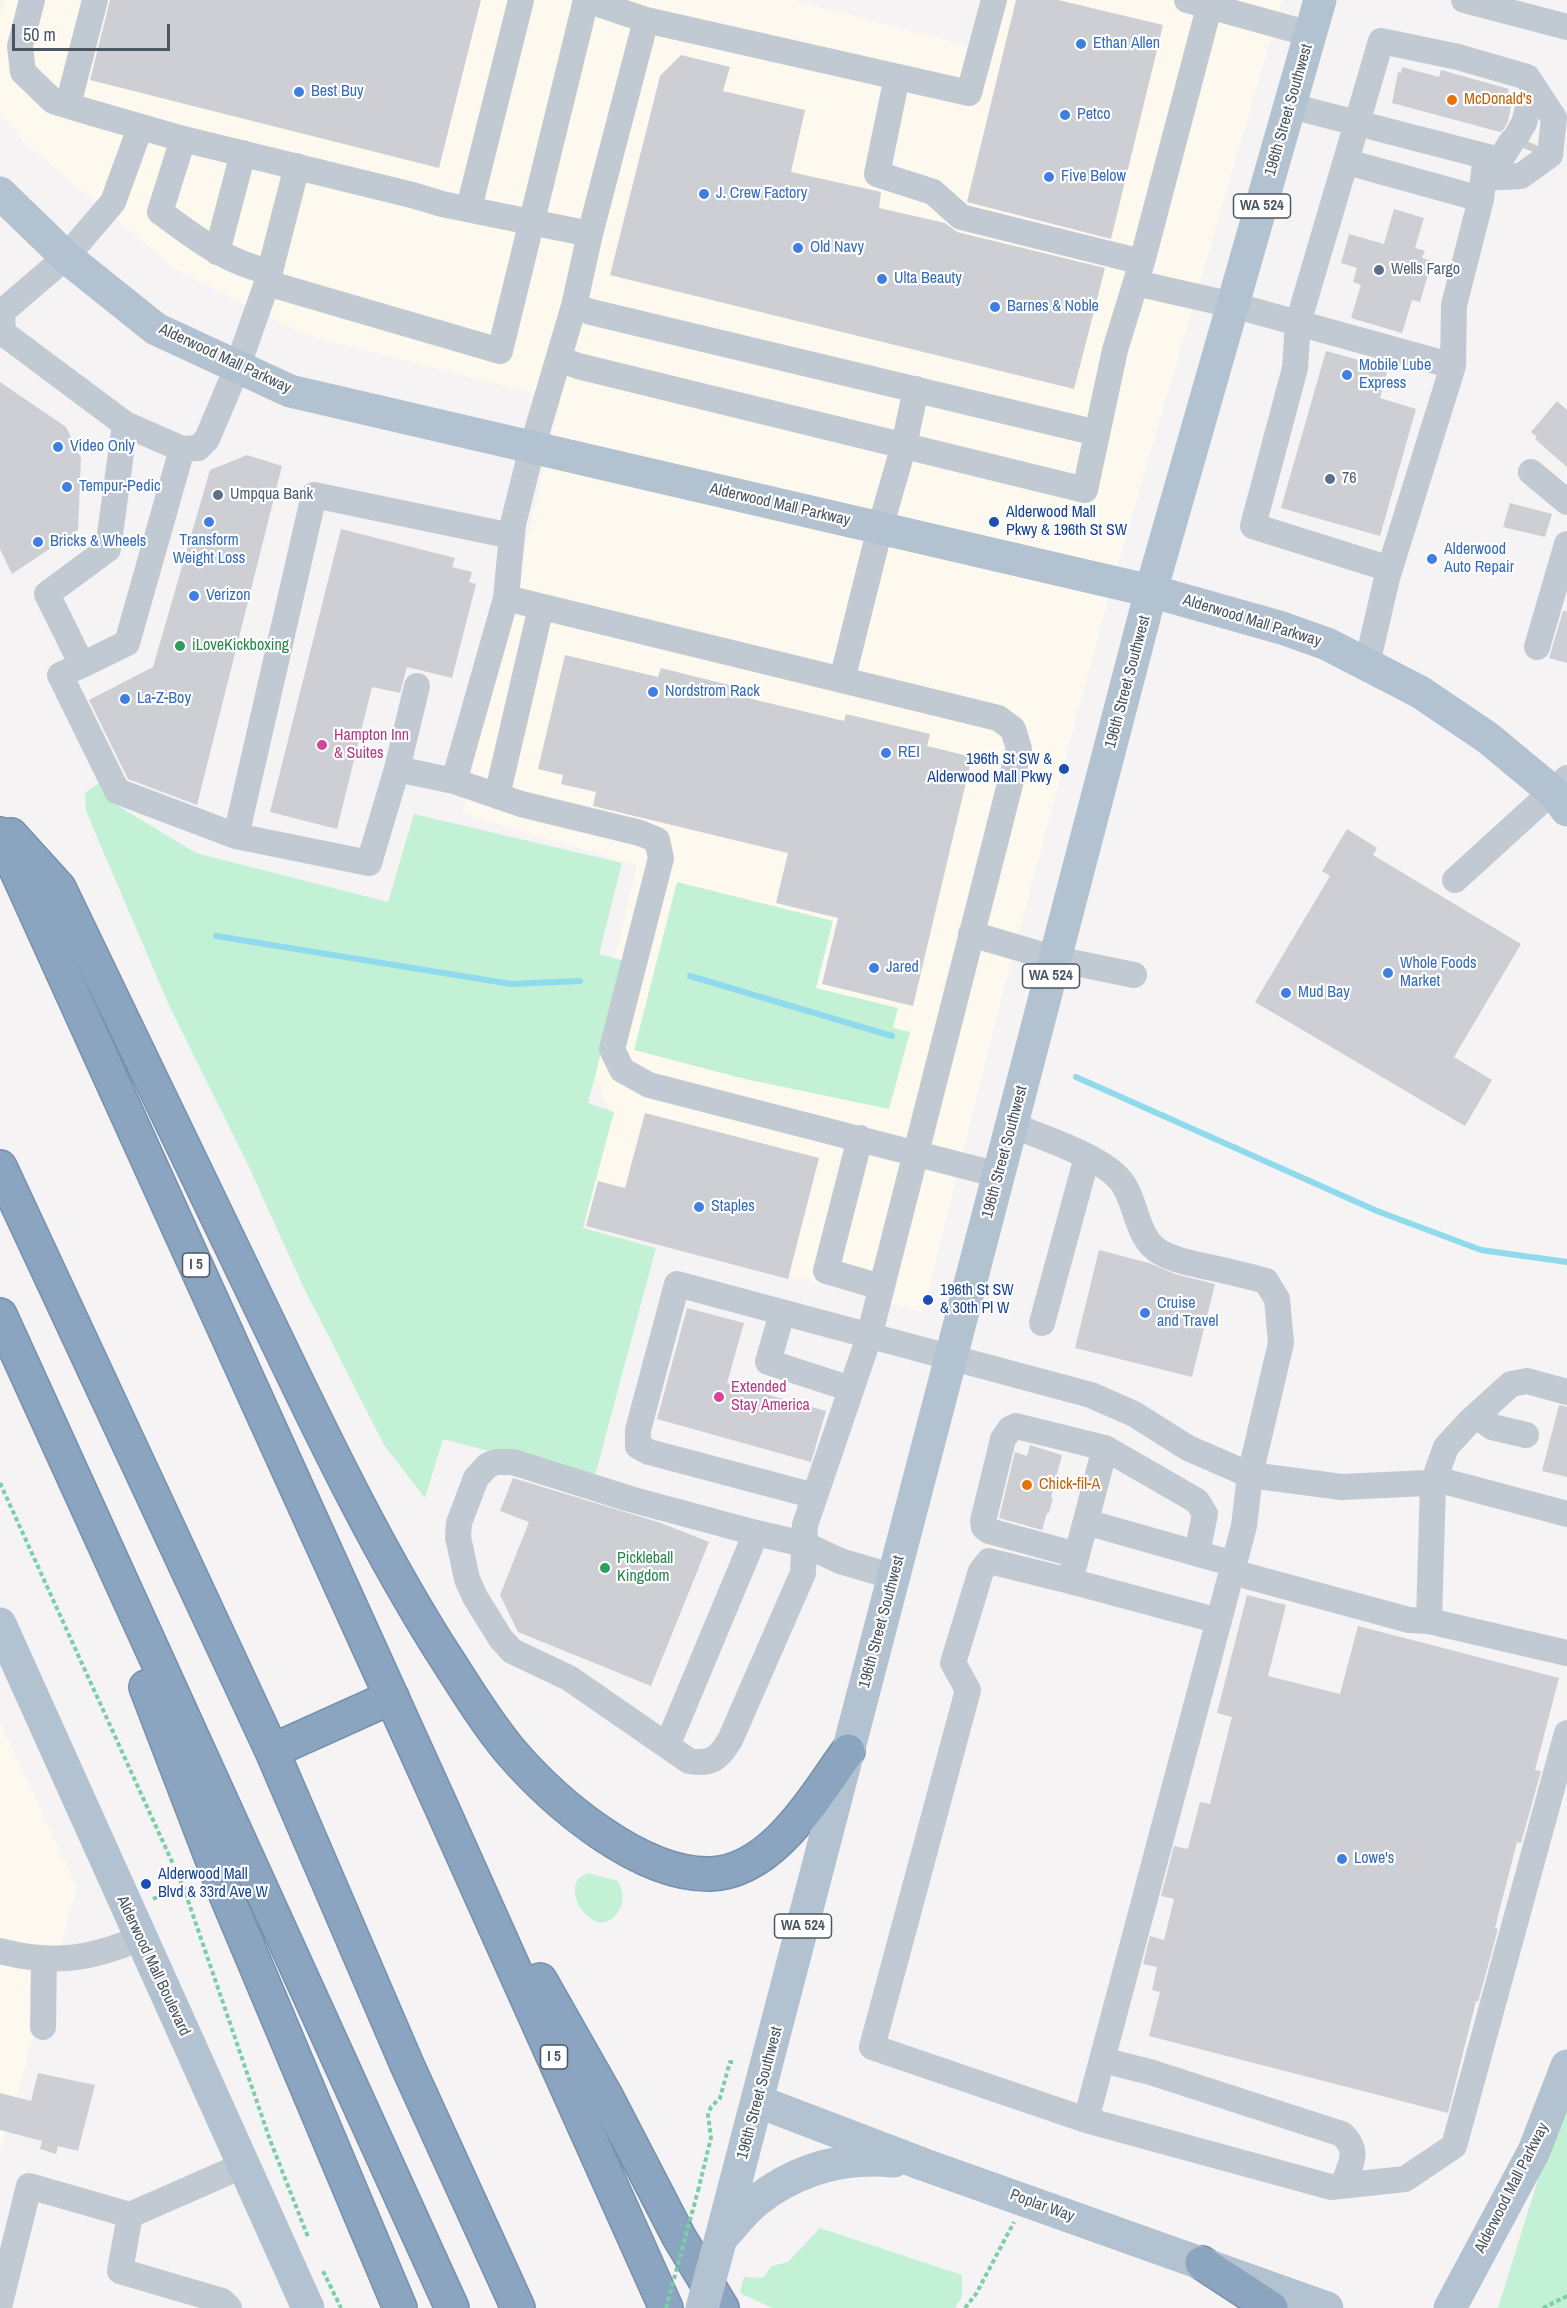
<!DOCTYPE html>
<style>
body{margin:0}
#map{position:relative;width:1567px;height:2308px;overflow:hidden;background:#f5f3f3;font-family:"Archivo Narrow",sans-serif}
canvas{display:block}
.scale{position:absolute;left:12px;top:24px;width:158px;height:27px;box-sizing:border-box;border:3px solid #4a5661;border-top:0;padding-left:8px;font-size:18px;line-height:21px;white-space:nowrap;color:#4a5661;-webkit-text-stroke:4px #fff;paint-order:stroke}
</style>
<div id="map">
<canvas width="1567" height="2308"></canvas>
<div class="scale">50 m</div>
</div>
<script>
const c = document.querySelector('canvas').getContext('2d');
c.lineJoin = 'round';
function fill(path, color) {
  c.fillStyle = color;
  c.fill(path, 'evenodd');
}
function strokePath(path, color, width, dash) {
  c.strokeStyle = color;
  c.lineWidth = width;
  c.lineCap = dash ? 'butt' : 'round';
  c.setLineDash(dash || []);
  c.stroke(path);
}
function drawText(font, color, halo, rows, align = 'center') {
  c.font = font + ' "Archivo Narrow",sans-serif';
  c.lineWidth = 4.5;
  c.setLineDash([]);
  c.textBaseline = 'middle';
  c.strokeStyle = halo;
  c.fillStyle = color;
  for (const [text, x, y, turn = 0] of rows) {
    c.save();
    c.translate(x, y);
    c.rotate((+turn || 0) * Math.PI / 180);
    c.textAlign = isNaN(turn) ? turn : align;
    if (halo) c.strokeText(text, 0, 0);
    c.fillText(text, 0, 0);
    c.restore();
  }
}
fill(new Path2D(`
 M4,0h789l179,47 13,-47h297l-169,581 -109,407 -81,324 -340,-92 27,-108 -20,-49 47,-198 -175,-51 98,-414 -255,-65 -127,-64 -152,-127 -26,-29v-101z
 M0,1722l77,166 -77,264z`), '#fdf9ef');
fill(new Path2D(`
 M99,783l11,18 86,52 192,49 26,-88 208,49 -23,91 26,7 -37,142 26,9 -31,116 73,20 -62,231 -151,-40 -18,59 -41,-53 -81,-159 -54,-119 -81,-164 -82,-192 -1,-18z
 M677,882l156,39 -17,67 82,20 -5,20 17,4 -21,77 -144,-30 -111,-29z
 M588,1873l30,8c5,10 7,21 0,31 -19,29 -52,-11 -41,-31 2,-4 7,-6 11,-8z
 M1567,2086v222h-69z
 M820,2228l142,47v22l-7,11h-183l-32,-15 4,-16 19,1 9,-12 16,-4z`), '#c3f1d5');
strokePath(new Path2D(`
 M216,936l295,48 69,-3
 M690,976l202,60
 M1076,1077l301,134 104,39 86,12`), '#90daee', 6);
fill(new Path2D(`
 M110,0h371l-42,168 -349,-88z
 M1016,0h42l105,25 -52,214 -144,-37z
 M681,55l49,12 -7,24 82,19 -14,62 90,20 -2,16 66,15 12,9 148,36 -31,121 -464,-114 50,-199z
 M1402,67l37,10 2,-7 68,19 -2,6 6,2 -5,24 -4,8 -4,3 -108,-29 6,-31 3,1z
 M1394,209l30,9 -9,30 10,3 -3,7 10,3 -12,41 -8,-2 -10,33 -51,-15 10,-33 -8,-3 4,-14 -16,-5 8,-29 35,10z
 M1326,351l62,17 -8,30 36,11 -36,127 -99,-28z
 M0,382l66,45 15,31 -3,72 -66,44 -12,-25z
 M1557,401l10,9v57l-32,-28 2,-2 -6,-5z
 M247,455l35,11 -85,339 -69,-26 -39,-79 64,-33 57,-197z
 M1510,503l42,11 -7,23 -42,-10z
 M341,529l114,29 -3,9 20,5 -3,10 7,2 -24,94 -45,-11 -7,26 -28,-6 -35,142 -67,-17z
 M1563,611h4v52l-18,-5z
 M565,655l93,22 3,-9 72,18 -2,8 113,27 2,-7 84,20 -3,12 45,11 -59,249 -91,-22 16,-66 -62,-15 12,-50 -195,-47 3,-14 -35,-8 2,-9 -25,-6z
 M1347,829l30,19 -4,7 148,89 -67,113 38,23 -27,46 -210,-124 75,-126 -8,-5z
 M645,1113l174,45 -31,121 -202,-53 12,-45 27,7z
 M1099,1250l50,13 26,11 40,10 -23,93 -117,-29z
 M687,1308l57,15 -17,60 99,28 -15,51 -154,-43z
 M1559,1405l8,2v70l-25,-6z
 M1030,1445l32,10 -11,42 2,1 -4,15h-2l-5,17 -43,-12 16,-66 12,4z
 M513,1478l148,45 48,19 -58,144 -133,-54 -18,-37 29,-73 -29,-11z
 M1247,1595l39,10 -18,71 72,18 18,-68 201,52 -24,92 6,1 -20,72 -4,-1 -22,86 3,1 -20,73 -2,-1 -28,112 -299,-77 11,-44 -8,-2 5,-23 -14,-3 7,-28 14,4 10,-41 -13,-3 13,-50 14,3 12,-47 10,2 22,-87 -15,-4z
 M38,2073l57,12 -17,66 -20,-5 -2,8 -16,-5 2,-8 -42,-11v-37l31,8z`), '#cdcfd5');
strokePath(new Path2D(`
 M1533,152l3,-7`), '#caccce', 26, [26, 13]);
const highway = new Path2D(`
 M0,834l441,972 225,502
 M11,835l48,53c74,153 148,306 221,459 49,102 99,204 159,300 23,35 45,73 72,105 44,51 129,124 200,122 63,-3 104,-78 137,-123
 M0,1167l272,584 136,316 110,241
 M0,1315l452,993
 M146,1687l78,203 176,418
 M272,1751l120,-54
 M540,1980l67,118 72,139 43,71
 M1202,2263l69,45`);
strokePath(highway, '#7690ad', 36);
strokePath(new Path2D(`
 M0,1483l183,403 87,254 38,97
 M153,1899l30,-13
 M698,2191l13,-53 -3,-23 3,-8 9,-9 10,-36h3
 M323,2271l18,37
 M965,2308l11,-14 38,-72
 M1543,2308l24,-12`), '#7ad0a6', 4, [4.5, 3]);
strokePath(new Path2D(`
 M32,0l-12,46 3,26 30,29 36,11 94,27 229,56 30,9 148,30
 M1187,0l123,34
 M1464,0l103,27
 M897,77l-20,97 56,18 28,25 181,45
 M68,105l27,-105
 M1291,106l66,17 24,-82 77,16 69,20 27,41 -4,37 -29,21 -37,2
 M140,128l-27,74 -47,55 -64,55 1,21 122,91 -17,125 -61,45 35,71 45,-22 55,-194 16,-1 9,-9 30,-71 30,-85 233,68 86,-351 60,20 323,73 25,-93
 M1517,135l7,-12 6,-23
 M183,139l-23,73c38,27 63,49 110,60
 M1347,162l134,37
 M469,208l52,-208
 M217,252l26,-99
 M267,283l30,-117
 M1136,283l97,22 220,61 -66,212 -20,86
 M574,306l17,6 506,121
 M559,359l19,7 507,124 30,-140 27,-88 69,-262
 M1453,366l1,-61 27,-106 4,-36
 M125,424l57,25
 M1531,472l36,30
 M1390,569l-137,-43 42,-158 3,-45 59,-200 143,37 12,-19
 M506,598l492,120 15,11 6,20 -150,588 -64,188 -2,48 -73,167c-11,18 -18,25 -41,21l-120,-83 -57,-27 -11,-12 -26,-42 -8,-18 -9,-42 1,-14 17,-45 12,-13 9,-3h16l117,37 126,34
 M1537,647l30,-103
 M82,665l-22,10 57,116 119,45 78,-341 198,41
 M842,680l38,-152 24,-83 12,-56
 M397,769l20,-83
 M454,781l52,-183 7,-74 19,-76 42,-142 16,-72 56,-214
 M497,796l44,-189
 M236,836l133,27 28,-94 57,12 67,23 119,29 17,7 4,18 -49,191 10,21 27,15 350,90
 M1455,880l112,-102
 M971,934l85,25 78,16
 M1012,1125c31,13 89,31 109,56 16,20 15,58 39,71 16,9 35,12 53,16 18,4 35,8 53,13l11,18 4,44 -31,132 -6,51 -158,594
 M860,1138l-34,133 55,16
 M782,1313l-14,49 83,27
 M1042,1323l45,-166
 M1567,1392l-40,-11 -16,3 -42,38 -23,25 -13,36 -4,138 138,32
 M1477,1416l15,11 34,8
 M1105,1448l-35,133 149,40
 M815,1496l-166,-44 -11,-6v-16l39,-146 414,111 43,19 54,34 62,27 92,12 105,-5 120,32
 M1086,1522l148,42
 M1077,1555l-88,-24 -5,-4 -1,-6 20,-82 7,-10 6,-3 89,22 92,53 8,13 -8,39
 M1232,1572l177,48 20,1
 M1070,1581l-81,-20 -8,10 -28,92 15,27 -96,357 214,73 245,67 74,-8 49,-33 113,-413
 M667,1746l89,-213 48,11 36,17 54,16
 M0,1951c55,14 90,8 141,-13
 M43,2027l1,-69
 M1102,2060l48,12 192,62c19,18 8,30 1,52
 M130,2215l-10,56 102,30 7,7
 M0,2303l29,-117 101,29 114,-50`), '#c1cad2', 26);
strokePath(new Path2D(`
 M0,193l66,64 90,72 134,62 861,200 131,37 45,16 93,48 68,46 65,54 14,18
 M0,1624l308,684
 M757,2101l168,64 402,143
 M724,2235c10,-11 20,-24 32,-34 41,-32 86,-45 138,-40
 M721,2238l430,-1647 169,-591
 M1450,2308l84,-157 33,-85`), '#b3c2d1', 33);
strokePath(highway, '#8ba5c1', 33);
strokePath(new Path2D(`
 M666,2308l32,-117`), '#7ad0a6', 4, [4.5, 3]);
strokePath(new Path2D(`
 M702,2308l19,-70`), '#b3c2d1', 33);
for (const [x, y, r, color] of [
 [1081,44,6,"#3f7fe0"],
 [299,92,6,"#3f7fe0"],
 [1452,100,6,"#e8710a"],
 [1065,115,6,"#3f7fe0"],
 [1049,177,6,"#3f7fe0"],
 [704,194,6,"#3f7fe0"],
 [798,248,6,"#3f7fe0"],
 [1379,270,6,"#5c6f8a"],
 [882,279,6,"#3f7fe0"],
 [995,307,6,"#3f7fe0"],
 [1347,375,6,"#3f7fe0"],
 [58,447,6,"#3f7fe0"],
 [1330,479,6,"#5c6f8a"],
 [67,487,6,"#3f7fe0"],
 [218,495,6,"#5c6f8a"],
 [209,522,6,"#3f7fe0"],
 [994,522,6,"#1a4fb4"],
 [38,542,6,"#3f7fe0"],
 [1432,559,6,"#3f7fe0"],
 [194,596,6,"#3f7fe0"],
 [180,646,6,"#2e9e5b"],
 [653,692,6,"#3f7fe0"],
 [125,699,6,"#3f7fe0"],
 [322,745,6,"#d1479c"],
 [886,753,6,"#3f7fe0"],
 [1064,769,6,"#1a4fb4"],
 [874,968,6,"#3f7fe0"],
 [1388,973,6,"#3f7fe0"],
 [1286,993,6,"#3f7fe0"],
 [699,1207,6,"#3f7fe0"],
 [928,1300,6,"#1a4fb4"],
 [1145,1313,6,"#3f7fe0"],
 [719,1397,6,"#d1479c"],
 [1027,1485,6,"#e8710a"],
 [605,1568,6,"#2e9e5b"],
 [1342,1859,6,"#3f7fe0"],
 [146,1884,6,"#1a4fb4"]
]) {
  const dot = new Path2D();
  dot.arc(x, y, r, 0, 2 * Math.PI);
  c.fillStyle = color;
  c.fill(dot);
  strokePath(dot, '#fff', 2);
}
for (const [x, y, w] of [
 [1262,206,57],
 [1051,976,57],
 [196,1265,27],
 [803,1926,57],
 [554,2057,27]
]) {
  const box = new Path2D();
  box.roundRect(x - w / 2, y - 12, w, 24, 4.5);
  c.fillStyle = '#fff';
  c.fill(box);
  strokePath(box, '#4a5661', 1.5);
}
drawText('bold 15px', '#4a5661', null, [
 ["WA 524",1262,206],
 ["WA 524",1051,976],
 ["I 5",196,1265],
 ["WA 524",803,1926],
 ["I 5",554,2057]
]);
drawText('16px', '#366cbe', '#fff', [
 ["Ethan Allen",1093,44],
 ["Best Buy",311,92],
 ["Petco",1077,115],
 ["Five Below",1061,177],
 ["J. Crew Factory",716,194],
 ["Old Navy",810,248],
 ["Ulta Beauty",894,279],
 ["Barnes & Noble",1007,307],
 ["Mobile Lube",1359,366],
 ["Express",1359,384],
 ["Video Only",70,447],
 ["Tempur-Pedic",79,487],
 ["Transform",209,541,"center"],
 ["Weight Loss",209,559,"center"],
 ["Bricks & Wheels",50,542],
 ["Alderwood",1444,550],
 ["Auto Repair",1444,568],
 ["Verizon",206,596],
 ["Nordstrom Rack",665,692],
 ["La-Z-Boy",137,699],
 ["REI",898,753],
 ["Whole Foods",1400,964],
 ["Market",1400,982],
 ["Jared",886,968],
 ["Mud Bay",1298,993],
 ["Staples",711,1207],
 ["Cruise",1157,1304],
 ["and Travel",1157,1322],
 ["Lowe's",1354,1859]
], 'left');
drawText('16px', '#c56008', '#fff', [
 ["McDonald's",1464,100],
 ["Chick-fil-A",1039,1485]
], 'left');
drawText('16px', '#4a5661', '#fff', [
 ["196th Street Southwest",1289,110,-74],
 ["Alderwood Mall Parkway",225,359,25],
 ["Alderwood Mall Parkway",780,505,13],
 ["Alderwood Mall Parkway",1252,621,17],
 ["196th Street Southwest",1128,682,-75],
 ["196th Street Southwest",1005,1152,-75],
 ["196th Street Southwest",882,1622,-75],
 ["Alderwood Mall Boulevard",153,1966,65],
 ["196th Street Southwest",760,2093,-75],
 ["Alderwood Mall Parkway",1512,2188,-63],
 ["Poplar Way",1042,2206,20]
]);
drawText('16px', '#4e5e75', '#fff', [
 ["Wells Fargo",1391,270],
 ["76",1342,479],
 ["Umpqua Bank",230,495]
], 'left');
drawText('16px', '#164399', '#fff', [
 ["Alderwood Mall",1006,513],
 ["Pkwy & 196th St SW",1006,531],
 ["196th St SW &",1052,760,"right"],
 ["Alderwood Mall Pkwy",1052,778,"right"],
 ["196th St SW",940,1291],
 ["& 30th Pl W",940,1309],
 ["Alderwood Mall",158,1875],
 ["Blvd & 33rd Ave W",158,1893]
], 'left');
drawText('16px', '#27864d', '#fff', [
 ["iLoveKickboxing",192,646],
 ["Pickleball",617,1559],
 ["Kingdom",617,1577]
], 'left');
drawText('16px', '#b23c85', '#fff', [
 ["Hampton Inn",334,736],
 ["& Suites",334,754],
 ["Extended",731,1388],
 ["Stay America",731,1406]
], 'left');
</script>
